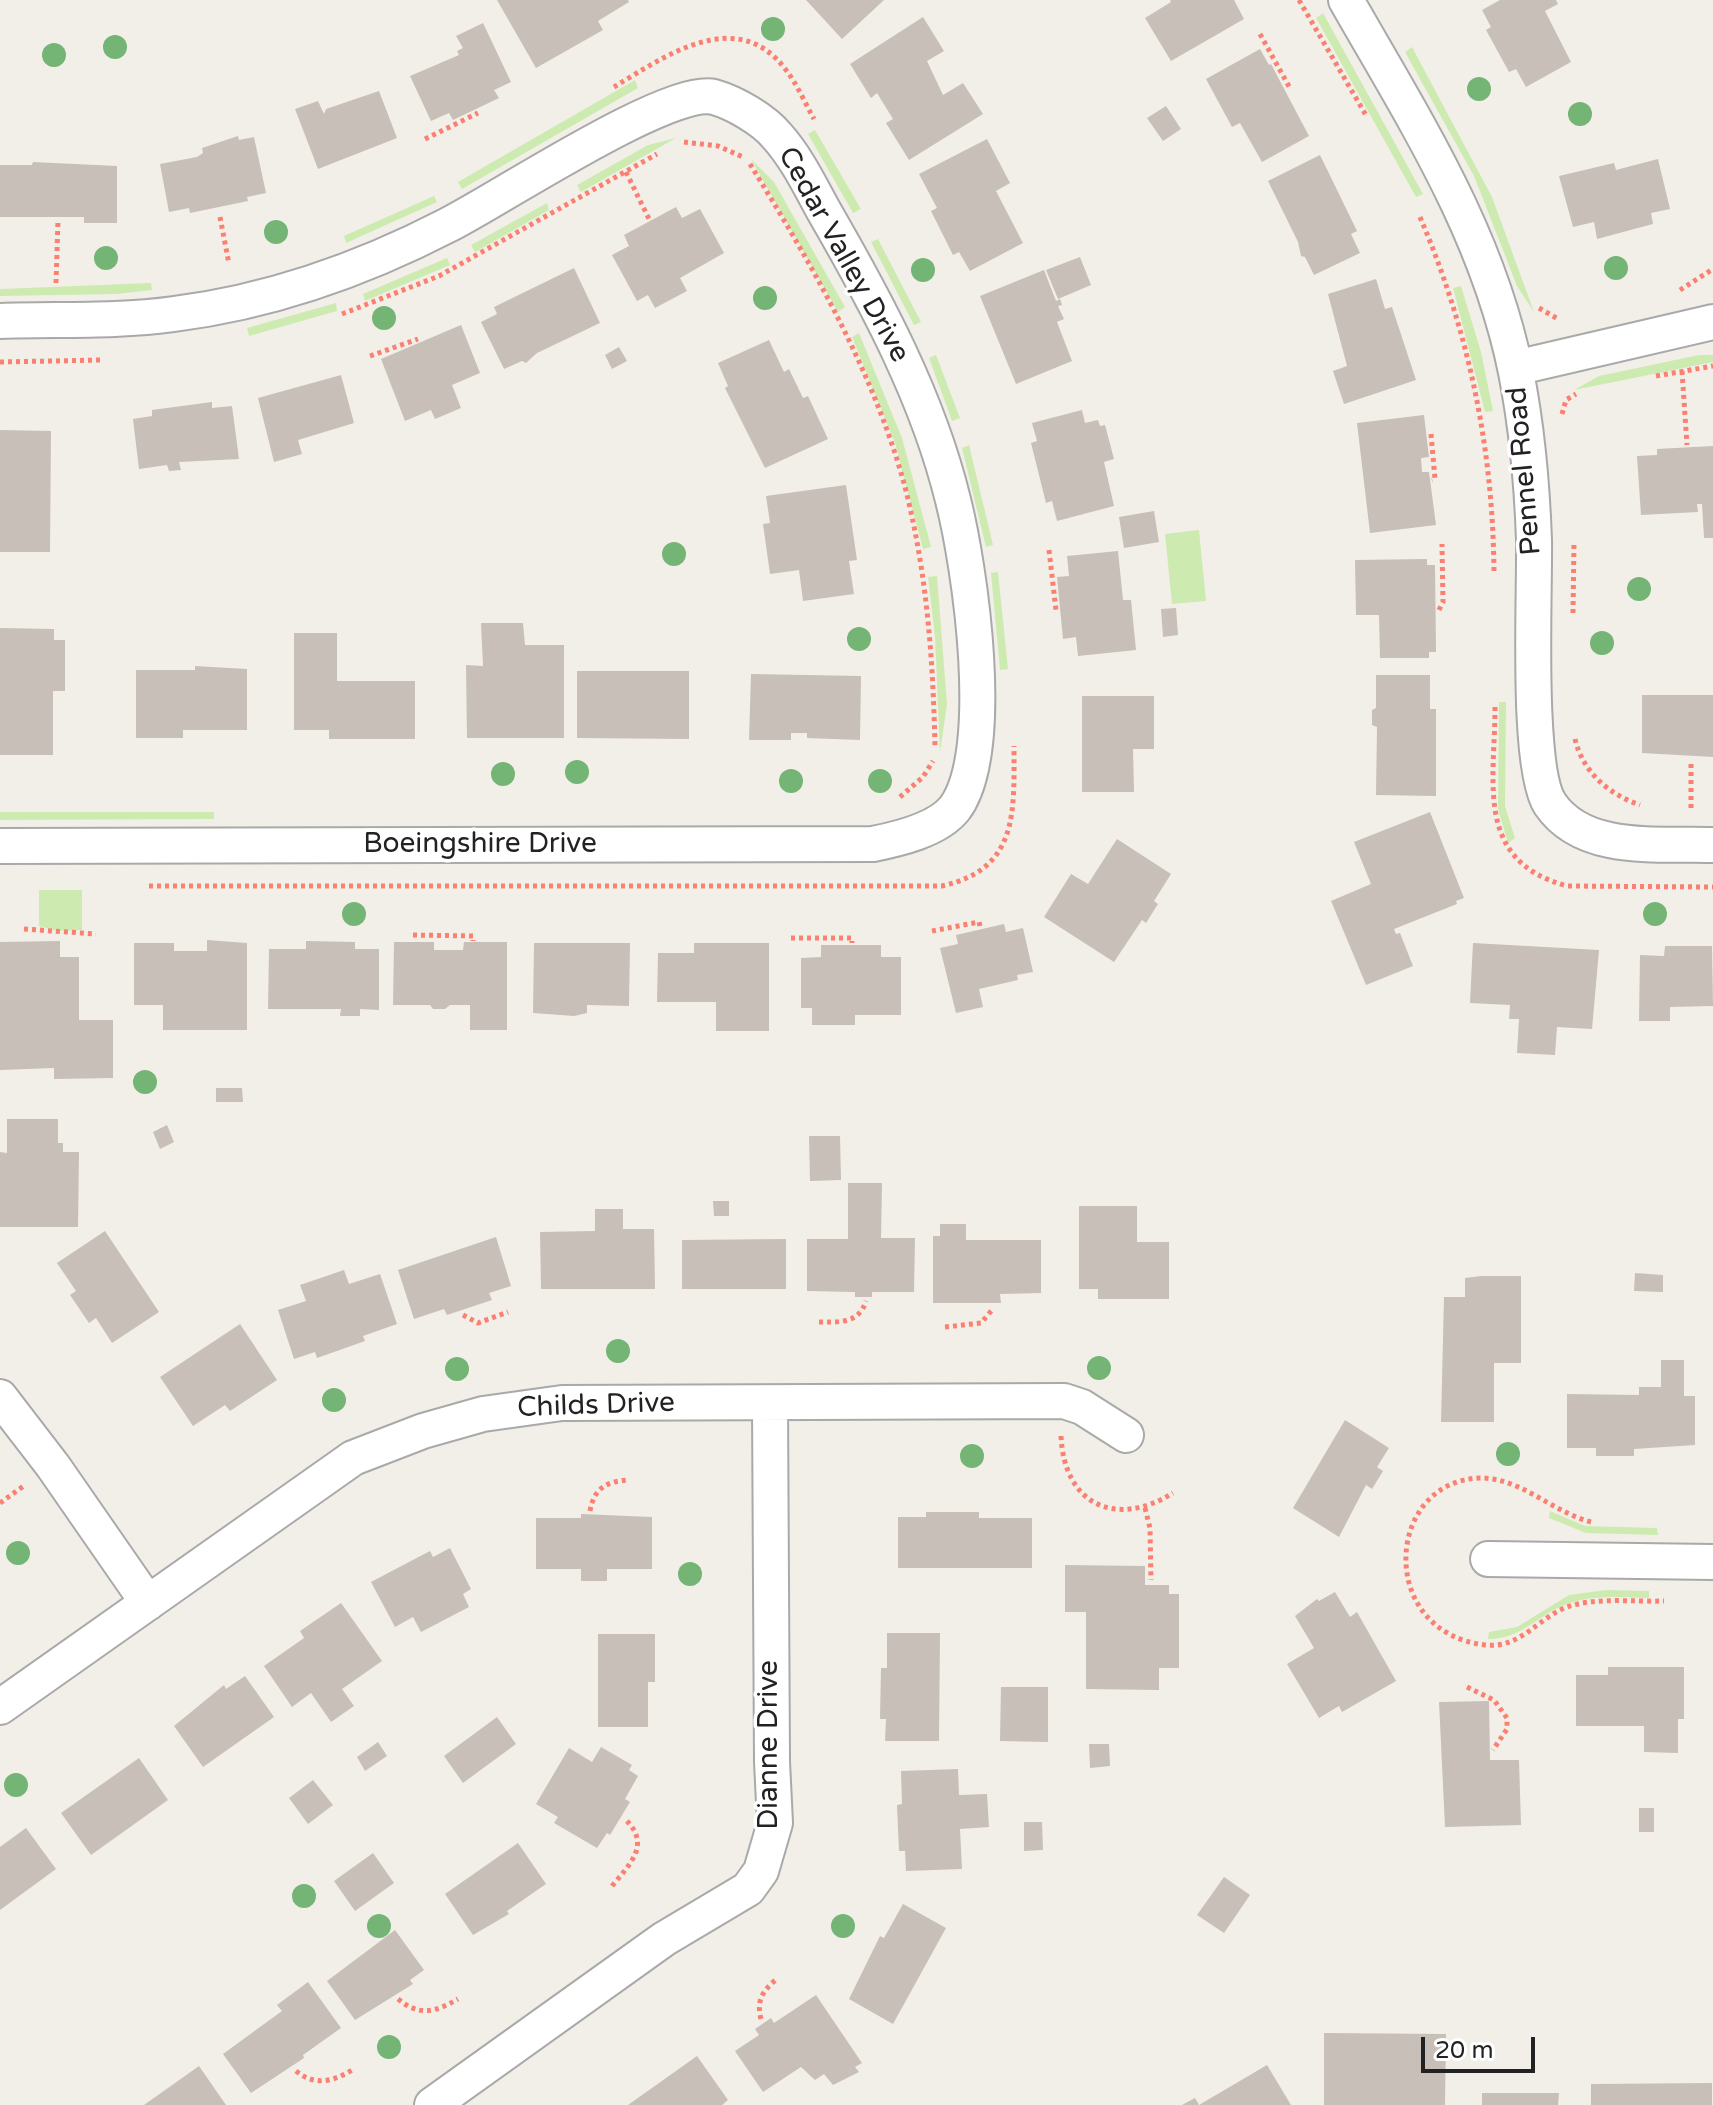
<!DOCTYPE html>
<style>
body{margin:0}
#map{position:relative;width:1713px;height:2105px;overflow:hidden;background:#f2efe9;font-family:"Varela Round",sans-serif}
canvas{display:block}
.scale{position:absolute;left:1421px;top:2037px;width:114px;height:36px;box-sizing:border-box;border:4px solid #222;border-top:0;padding-left:10px;font-size:24px;line-height:28px;white-space:nowrap;color:#222;-webkit-text-stroke:6px #fff;paint-order:stroke}
</style>
<div id="map">
<canvas width="1713" height="2105"></canvas>
<div class="scale">20 m</div>
</div>
<script>
const c = document.querySelector('canvas').getContext('2d');
c.lineJoin = 'round';
function fill(path, color) {
  c.fillStyle = color;
  c.fill(path, 'evenodd');
}
function strokePath(path, color, width, dash) {
  c.strokeStyle = color;
  c.lineWidth = width;
  c.lineCap = dash ? 'butt' : 'round';
  c.setLineDash(dash || []);
  c.stroke(path);
}
function drawText(font, color, halo, rows, align = 'center') {
  c.font = font + ' "Varela Round",sans-serif';
  c.lineWidth = 7;
  c.setLineDash([]);
  c.textBaseline = 'middle';
  c.strokeStyle = halo;
  c.fillStyle = color;
  for (const [text, x, y, turn = 0] of rows) {
    c.save();
    c.translate(x, y);
    c.rotate((+turn || 0) * Math.PI / 180);
    c.textAlign = isNaN(turn) ? turn : align;
    if (halo) c.strokeText(text, 0, 0);
    c.fillText(text, 0, 0);
    c.restore();
  }
}
fill(new Path2D(`
 M1323,13l100,181 -7,3 -100,-179z
 M1412,47l80,150 42,115 -17,-26 -43,-110 -69,-124z
 M635,80l3,8 -176,101 -4,-7z
 M815,130l46,79 -8,4 -45,-79z
 M676,138l-95,54 -4,-7 71,-40z
 M751,159l23,23 71,125 -7,5z
 M434,196l3,6 -91,41 -2,-7z
 M547,203l2,7 -74,42 -4,-7z
 M878,239l43,83 -7,3 -43,-83z
 M447,258l3,7 -85,36 -2,-7z
 M151,283l1,7 -35,4 -117,2v-7z
 M1461,286l20,66 12,59 -8,1 -32,-124z
 M336,303l1,8 -88,25 -2,-8z
 M859,333l43,105 29,109 -8,2 -28,-106 -43,-106z
 M936,355l24,63 -8,3 -23,-63z
 M1699,355h14v7l-139,28 25,-14z
 M969,445l24,100 -7,2 -24,-99z
 M1199,530l7,71 -34,3 -7,-70z
 M998,572l10,97 -8,1 -9,-97z
 M937,576l10,128 -7,48 -5,-115 -7,-60z
 M1499,702h7l-1,104 10,32 -7,5 -10,-34z
 M0,812h214v7l-214,1z
 M39,890h43v40l-25,1 -18,-5z
 M1550,1511l35,15 72,2 1,7 -72,-2 -37,-15z
 M1606,1590l43,1v7c-29,-1 -60,-4 -87,8 -27,12 -42,33 -74,33l1,-7 28,-5 52,-32z`), '#cdebb0');
fill(new Path2D(`
 M497,0h131l1,2 -31,19 5,9 -67,38z
 M806,0h78l-42,39z
 M1170,0h64l10,19 -73,42 -26,-43 26,-16z
 M1500,0h56l2,4 -13,7 26,51 -45,25 -10,-18 -7,3 -23,-42 5,-3 -9,-17z
 M923,17l21,34 -17,10 16,34 20,-12 20,31 -74,46 -23,-37 7,-4 -16,-26 -6,5 -21,-34z
 M483,23l28,59 -17,8 5,8 -46,22 -4,-7 -18,8 -21,-45 49,-21 -2,-4 6,-3 -7,-12z
 M1260,49l9,16 2,-1 38,72 -47,26 -22,-39 -8,4 -26,-48z
 M379,91l18,47 -79,31 -23,-60 23,-8 6,13 2,-5z
 M1166,106l15,23 -18,12 -16,-23z
 M238,136l1,4 15,-3 12,56 -19,4 1,4 -58,12 -1,-5 -20,4 -9,-48 37,-7 6,-4 -1,-5z
 M987,139l23,44 -14,8 27,52 -53,28 -11,-19 -6,3 -22,-44 6,-3 -18,-34z
 M1320,155l37,76 -6,3 9,19 -46,22 -9,-18 -4,-1 -3,-14 -30,-61z
 M1658,159l12,50 -19,4 2,11 -56,15 -3,-17 -21,5 -14,-51 55,-13 2,7z
 M33,162l84,4v57h-33v-6h-84v-52h32z
 M676,207l6,11 18,-9 24,44 -44,25 7,13 -32,17 -7,-13 -11,6 -25,-46 17,-9 -5,-11z
 M1080,257l11,28 -33,14 -12,-29z
 M574,268l26,55 -63,30 -11,10 -4,-2 -18,8 -23,-47 16,-8 -3,-7z
 M1044,270l12,31 4,-2 2,6 -4,1 6,13 -7,3 15,39 -56,23 -36,-88z
 M1376,279l9,30 7,-2 24,73 -72,24 -11,-33 14,-5 -19,-72z
 M461,325l19,48 -28,12 9,23 -26,11 -4,-9 -26,11 -24,-62z
 M769,340l15,32 5,-3 14,29 5,-2 20,43 -63,29 -40,-80 3,-2 -10,-23z
 M619,347l8,14 -15,8 -7,-14z
 M341,375l13,48 -56,17 4,14 -28,8 -16,-64z
 M212,402v6l20,-2 7,53 -60,3 2,8 -12,1 -2,-6 -28,4 -6,-50 19,-3v-6z
 M1082,410l3,13 13,-3 2,6 5,-1 9,34 -10,3 10,44 -57,15 -5,-20 -6,2 -15,-60 6,-2 -5,-18z
 M1424,415l5,42 -8,1 1,14h7l7,53 -66,8 -13,-110z
 M0,430l51,1 -1,121h-50z
 M1713,446v92h-9l-2,-34h-5l1,8 -57,3 -4,-59 20,-1v-6z
 M846,485l11,75 -8,1 5,33 -51,7 -4,-31 -29,4 -7,-50 7,-1 -4,-27z
 M1154,511l5,31 -35,6 -5,-31z
 M1118,551l5,49h8l5,50 -58,6 -2,-19 -13,2 -6,-62 12,-1 -2,-20z
 M1427,559v6h8l1,87h-7v6h-49l-1,-43h-23l-1,-55z
 M1176,608l2,27 -15,2 -2,-28z
 M481,623h42l2,22h39v93h-97l-1,-73 17,1z
 M0,628l54,1v11h11v51h-12v64h-53z
 M294,633h43v48h78v58h-86v-9h-35z
 M195,666l52,3v61h-64v8h-47v-68h59z
 M577,671h112v68l-112,-1z
 M751,674l110,2 -1,64 -53,-2v-5h-16v7h-42z
 M1376,675h54v34h6v87l-60,-1 1,-68 -5,-2v-15l4,-2z
 M1642,695h71v62l-71,-4z
 M1082,696h72v53h-21l1,43h-52z
 M1430,812l34,86 -8,3 1,3 -63,25 2,5 4,-1 13,33 -47,19 -35,-84 40,-17 -17,-42z
 M1117,839l54,35 -17,27 4,3 -12,19 -4,-3 -28,42 -70,-45 27,-43 17,10z
 M1004,924l2,8 17,-4 10,44 -16,3 1,5 -39,9 4,18 -27,6 -16,-65 18,-4 -2,-9z
 M207,940l40,3v87h-84v-25h-29v-62h40v8h33z
 M60,941v16h19v63h34v58l-59,1v-11l-54,2v-128z
 M306,941l49,1v7h24v61l-19,-1v7h-20l1,-7h-73l1,-60h37z
 M394,942h40v8h29l1,-8h43v88h-37v-25h-20l-5,4h-12l-3,-4h-37z
 M534,943h96l-1,63 -42,-1v8l-13,3 -41,-3z
 M694,943h75v88h-53v-29h-59l1,-49h36z
 M1473,943l126,7 -7,79 -35,-2 -2,28 -38,-2 2,-34h-10l1,-14 -40,-2z
 M821,945h60v12h20v58h-46v10h-43v-17h-11v-50l20,-1z
 M1665,946h47l1,60 -43,1v14h-31l1,-66 24,1z
 M216,1088h26l1,14h-27z
 M7,1119h51v24h5v9h16l-1,75h-78v-75l7,1z
 M167,1125l7,17 -14,7 -7,-17z
 M809,1136h31l1,44 -31,1z
 M848,1183h34l-1,55h34l-1,54h-42v5h-17v-5l-48,-1v-52h41z
 M713,1201h16v15h-15z
 M1079,1206h58v36h32v57h-71v-10h-19z
 M595,1209h28v20h31l1,60h-114l-1,-57 55,-1z
 M940,1224h26v16h75v53l-41,1 1,9h-68v-67h7z
 M105,1231l54,81 -47,31 -16,-25 -7,5 -19,-28 6,-4 -19,-28z
 M496,1237l15,49 -22,7 3,7 -45,15 -3,-6 -30,10 -16,-49z
 M786,1239v50h-104v-49z
 M344,1270l5,14 31,-10 17,50 -34,12 2,5 -48,17 -2,-6 -21,7 -16,-49 28,-9 -6,-16z
 M1635,1273l28,2v17l-29,-1z
 M1481,1276h40v87h-27v59h-53l3,-125h21v-19z
 M240,1324l37,56 -47,31 -5,-6 -32,21 -33,-49z
 M1661,1360h23v36h11v49l-61,4v7h-38v-8h-29v-54l72,1v-8h22z
 M1345,1420l44,28 -12,19 6,4 -11,18 -6,-4 -27,52 -46,-29z
 M926,1512h53v6h53v50h-134v-51h28z
 M581,1514l71,3v52h-45v12h-26v-12h-45v-51h45z
 M450,1548l21,41 -8,5 6,13 -48,25 -8,-15 -18,10 -24,-45 59,-31 3,6z
 M1065,1565l80,1v19h24v9h10v74h-20v22l-73,-1v-77h-21z
 M1335,1592l15,25 7,-5 39,69 -54,31 -3,-6 -20,12 -32,-54 27,-16 -19,-32 22,-17 2,2z
 M341,1603l41,58 -40,28 12,17 -23,16 -20,-29 -19,14 -28,-41 40,-28 -4,-7z
 M887,1633h53l-1,108h-54l1,-22h-6l1,-51h6z
 M598,1634h57v48h-7v45h-50z
 M1608,1667h76v52h-6v34l-34,-1v-26h-68v-51h32z
 M245,1676l29,41 -71,50 -29,-41 50,-41 2,4z
 M1001,1687h47v55l-48,-1z
 M1489,1701l1,59h29l2,65 -76,2 -6,-125z
 M497,1717l19,27 -53,39 -19,-27z
 M378,1742l9,14 -22,15 -8,-14z
 M1089,1744h20l1,22 -20,2z
 M601,1747l31,18 -3,5 9,6 -13,23 5,3 -20,33 -3,-2 -10,15 -43,-25 4,-6 -22,-13 33,-56 23,14z
 M139,1758l29,42 -77,55 -30,-42z
 M958,1769l1,26 28,-1 2,33 -29,2 2,40 -56,2 -1,-20h-6l-2,-46 5,-1 -1,-33z
 M313,1780l20,25 -25,19 -19,-26z
 M1639,1808h15v24h-15z
 M1024,1822h18l1,28 -19,1z
 M26,1828l30,41 -56,41v-63z
 M518,1843l28,41 -39,27 2,3 -36,21 -28,-41z
 M373,1853l21,30 -39,28 -21,-30z
 M1224,1877l26,18 -26,38 -27,-18z
 M903,1904l43,24 -53,96 -44,-25 31,-63 4,2z
 M395,1930l29,40 -14,10 3,4 -58,36 -28,-39z
 M308,1982l33,46 -38,27 1,3 -53,35 -28,-39 59,-43 -5,-6z
 M816,1995l46,68 -7,4 4,5 -26,13 -9,-11 -9,6 -14,-13 -38,25 -28,-41 24,-16 -4,-6 16,-11 3,5z
 M1324,2033l122,1 -1,71h-121z
 M697,2056l31,44 -6,5h-94z
 M1267,2065l24,40h-109l13,-7 4,7z
 M199,2066l27,39h-82z
 M1712,2083v22h-121v-21z
 M1482,2093h77l-1,12h-76z`), '#c7bfb8');
const street = new Path2D(`
 M1346,0c69,121 142,233 170,372 11,56 16,111 18,168 1,53 -8,228 16,264 34,50 110,39 163,41
 M0,321c57,-2 117,1 174,-7 95,-12 189,-45 274,-89 50,-25 221,-139 266,-128 21,6 50,23 63,39 20,22 34,52 48,77 52,90 103,185 128,287 17,67 44,251 2,308 -17,22 -57,31 -82,36l-873,2
 M1515,368l198,-46
 M0,1397l53,69 95,137
 M1488,1559l225,3
 M0,1707l353,-249 70,-27 60,-17 79,-11 502,-2 18,6 44,28
 M432,2105l232,-166 84,-50 13,-18 14,-48 -3,-61 -2,-358`);
strokePath(street, '#a9a9a9', 38);
strokePath(new Path2D(`
 M1299,0l68,117
 M1260,34l31,56
 M614,87c50,-30 123,-83 172,-17 11,14 19,33 28,49
 M425,139l53,-26
 M684,142l34,4 25,11
 M750,164c62,101 124,208 155,323 22,86 28,172 30,260
 M626,172l23,47
 M220,217l9,47
 M1420,217c49,115 73,231 74,356
 M56,283l2,-63
 M1680,290l33,-21
 M1539,308l19,11
 M342,314l97,-38 218,-122
 M370,356l48,-17
 M0,362l101,-2
 M1682,371l5,74
 M1656,376l57,-10
 M1562,414l4,-14 10,-6
 M1431,434l4,45 -3,1
 M1049,550l7,60
 M1439,610l4,-8 -1,-58
 M1573,613l1,-70
 M1495,707c0,76 -21,154 72,179l146,1
 M1575,739c8,33 33,55 65,66
 M900,797l23,-20 10,-16
 M1691,808v-48
 M149,886h793c77,-17 72,-75 72,-140
 M24,929l72,5
 M932,931l47,-9 1,4
 M413,935l60,1v5
 M791,938h61v5
 M463,1315l15,8 30,-11
 M819,1322c20,0 40,2 47,-21
 M945,1327l36,-4 11,-13
 M1061,1436c3,68 54,93 112,57
 M0,1503l25,-18
 M1145,1508l5,20 1,52
 M590,1511c4,-23 17,-30 39,-31
 M1591,1522c-39,-10 -71,-45 -112,-44 -94,4 -103,154 6,167 35,4 53,-27 82,-38 28,-10 67,-5 97,-6
 M1467,1687l27,13 13,18v11l-14,21
 M612,1886c18,-22 39,-41 14,-66
 M398,1999c22,18 37,13 60,0
 M761,2019c-5,-19 2,-29 17,-41
 M296,2071c20,16 38,10 58,-2`), '#fa8072', 5, [4, 4]);
strokePath(street, '#fff', 34);
c.fillStyle = '#74b475';
for (const [x, y] of [
 [773,29],
 [115,47],
 [54,55],
 [1479,89],
 [1580,114],
 [276,232],
 [106,258],
 [1616,268],
 [923,270],
 [765,298],
 [384,318],
 [674,554],
 [1639,589],
 [859,639],
 [1602,643],
 [577,772],
 [503,774],
 [791,781],
 [880,781],
 [354,914],
 [1655,914],
 [145,1082],
 [618,1351],
 [1099,1368],
 [457,1369],
 [334,1400],
 [1508,1454],
 [972,1456],
 [18,1553],
 [690,1574],
 [16,1785],
 [304,1896],
 [379,1926],
 [843,1926],
 [389,2047]
]) {
  c.beginPath();
  c.arc(x, y, 12, 0, 2 * Math.PI);
  c.fill();
}
drawText('28px', '#222', '#fff', [
 ["Cedar Valley Drive",843,255,61],
 ["Pennel Road",1525,471,-95],
 ["Boeingshire Drive",480,845],
 ["Childs Drive",596,1406,-2],
 ["Dianne Drive",770,1745,-90]
]);
</script>
